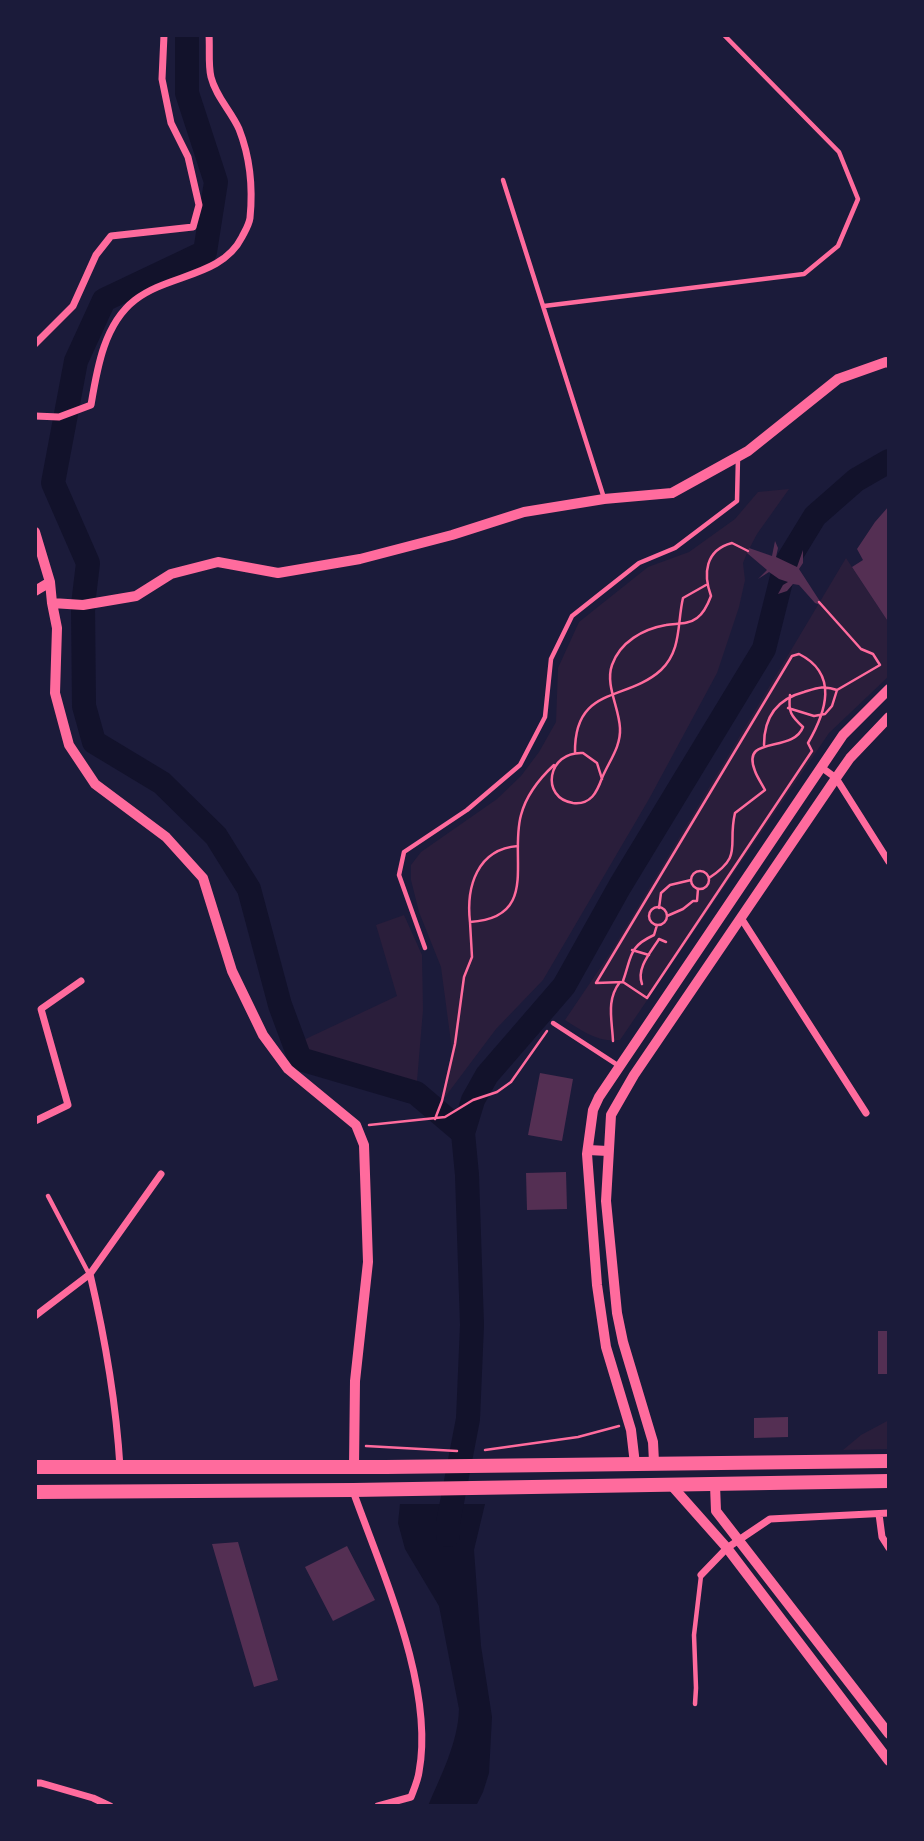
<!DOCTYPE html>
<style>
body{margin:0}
#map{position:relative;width:924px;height:1841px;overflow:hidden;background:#1b1b3a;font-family:"DM Sans",sans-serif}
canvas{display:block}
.frame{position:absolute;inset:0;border:37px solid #1b1b3a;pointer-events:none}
</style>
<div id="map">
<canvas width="924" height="1841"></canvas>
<div class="frame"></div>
</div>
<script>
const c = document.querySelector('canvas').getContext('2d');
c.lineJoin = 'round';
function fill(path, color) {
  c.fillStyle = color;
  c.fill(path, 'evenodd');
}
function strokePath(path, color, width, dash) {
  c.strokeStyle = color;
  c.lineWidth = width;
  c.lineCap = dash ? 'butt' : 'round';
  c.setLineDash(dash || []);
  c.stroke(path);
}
fill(new Path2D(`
 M789,489l-32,45 -10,19 -4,10 2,17 -6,27 -22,66 -68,126 -106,181 -47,49 -54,72 10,-51 -11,-83 -22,-55 -8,-32v-15l10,-13 76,-53 24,-23 18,-24 17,-30 2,-54 21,-46 69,-55 41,-15 46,-33 23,-27z
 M846,558l43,65v53l-60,57 -209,307c-21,3 -38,-9 -55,-20l46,-68z
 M404,915l18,40 1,55 -7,83 -116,-34 -5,-15 102,-48 -21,-71z
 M889,1420v29l-46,1 18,-15z`), '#2a1e3b');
fill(new Path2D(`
 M400,1504h85l-11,46 7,96 11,71 -3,56 -6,19 -7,14h-48c13,-31 30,-63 31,-97l-20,-103 -34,-57 -7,-26z`), '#12122b');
strokePath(new Path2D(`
 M187,35v58l29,89 -11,70 -101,48 -28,61 -23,122 35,80 -5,42 1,101 10,36 68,41 54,53 33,53 31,116 20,54 116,34 47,40
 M448,1535v-12l20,-104 4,-94 -5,-150 -4,-42 10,-33 14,-25 77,-89 56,-100 144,-237 21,-84 30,-49 41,-36 33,-19`), '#12122b', 24);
fill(new Path2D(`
 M889,506v117l-37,-56 11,-7 -6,-11 18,-27z
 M775,541l3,7 -2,9 21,10 6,-17v13l-4,6 24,37 -8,-3 -16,-18 -6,-1 -6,7 -9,3 5,-9 5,-3 -9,-3 -10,-7 -11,7 9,-9 -20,-17 2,-5 23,8z
 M540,1073l33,6 -11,62 -34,-6z
 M566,1172l1,37 -40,1 -1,-37z
 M878,1331h11v43h-11z
 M788,1417v20l-34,1v-20z
 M238,1542l40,138 -24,7 -42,-143z
 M347,1546l28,54 -42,21 -28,-54z`), '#542f53');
strokePath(new Path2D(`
 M799,654c40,20 27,58 9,89l4,8 -165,247 -24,-16 -27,1 196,-327z
 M788,708l26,8 11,-2 7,-8 5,-16 43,-25 -7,-11 -12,-5 -42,-47
 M764,745c0,-28 13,-46 40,-53 13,-4 20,-7 33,-2
 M575,753c-1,-68 51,-51 86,-83 21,-20 16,-47 22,-72l23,-13
 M602,779l-5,-16 -14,-10c-36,-2 -43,45 -10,50 18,2 24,-11 29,-25 7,-17 19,-31 18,-50 -1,-21 -15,-43 -8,-63 8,-23 31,-36 54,-40 10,-2 22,0 31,-7 7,-5 11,-14 14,-22 -8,-22 -6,-46 21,-53l16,8
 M518,846c-41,3 -52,41 -48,76 70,-4 39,-64 51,-107 5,-19 19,-37 33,-50
 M691 880a9 9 0 1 1 18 0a9 9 0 1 1-18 0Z
 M709,878c35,-23 18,-31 26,-65l30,-23c-3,-6 -8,-13 -10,-19 -15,-37 38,-17 48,-44 -12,-11 -15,-15 -13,-32
 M649 916a9 9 0 1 1 18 0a9 9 0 1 1-18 0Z
 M659,908l2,-15 9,-8 21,-5
 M667,916l16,-7 10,-8h4l1,-12
 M632,950l17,5
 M623,981c9,-25 5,-34 31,-46l3,-10
 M642,984c-6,-16 9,-32 17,-45l7,3
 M613,1041c-1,-22 -7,-41 7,-59
 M435,1119l7,-18 13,-57 9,-67 8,-20 -2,-35
 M369,1125l76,-8 28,-17 24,-8 14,-10 36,-51
 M366,1446l91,5
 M485,1450l93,-13 41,-11`), '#ff6b9d', 2.5);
strokePath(new Path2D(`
 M503,180l101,318
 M544,306l260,-32 34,-28 20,-47 -19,-47 -115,-117
 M425,948l-26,-73 5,-23 63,-42 53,-45 25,-48 6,-58 21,-43 67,-53 36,-15 62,-47 1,-44
 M553,1023l66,43
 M48,1196l41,78
 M695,1704l1,-16 -2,-53 7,-59`), '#ff6b9d', 4.5);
strokePath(new Path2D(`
 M35,344l38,-38 23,-51 15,-19 82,-9 6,-22 -11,-48 -17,-34 -9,-44 2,-44
 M35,416l24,1 32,-12c6,-36 13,-81 44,-105 33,-26 87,-23 107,-63 3,-6 7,-12 8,-19 3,-30 0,-61 -11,-89 -8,-18 -23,-32 -28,-52 -3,-12 -1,-29 -2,-42
 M821,767l15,11 53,84
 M741,918l125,195
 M35,1121l33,-16 -27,-96 40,-28
 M90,1274c15,64 26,127 30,193
 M35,1316l55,-42 71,-100
 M353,1491c28,79 82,196 66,281 -1,8 -5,17 -8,25l-33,9
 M879,1514l3,23 7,11
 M701,1575l26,-27 43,-29 119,-6
 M35,1783h6l52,15 17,8`), '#ff6b9d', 7);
strokePath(new Path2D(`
 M35,532l15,50 2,21 5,25 -2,65 14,52 26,39 71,53 37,41 29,93 31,64 25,34 68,56 8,20 4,117 -13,119 -1,85
 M35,591l15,-9
 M52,603l31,2 53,-9 35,-22 47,-12 60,11 82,-14 92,-24 72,-23 80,-13 68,-6 76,-42 90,-72 48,-17 3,1
 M588,1150l20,1
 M715,1485l1,26 173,223
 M672,1486l55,62 162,213`), '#ff6b9d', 10);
strokePath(new Path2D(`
 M654,1462l-1,-20 -30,-100 -6,-29 -11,-112 5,-86 23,-40 202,-297 14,-20 39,-41
 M635,1464l-4,-34 -25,-83 -9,-62 -10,-131 6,-44 6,-13 244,-362 46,-46`), '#ff6b9d', 10);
strokePath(new Path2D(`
 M35,1467h351l503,-6
 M35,1492l318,-2 536,-9`), '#ff6b9d', 14);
</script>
